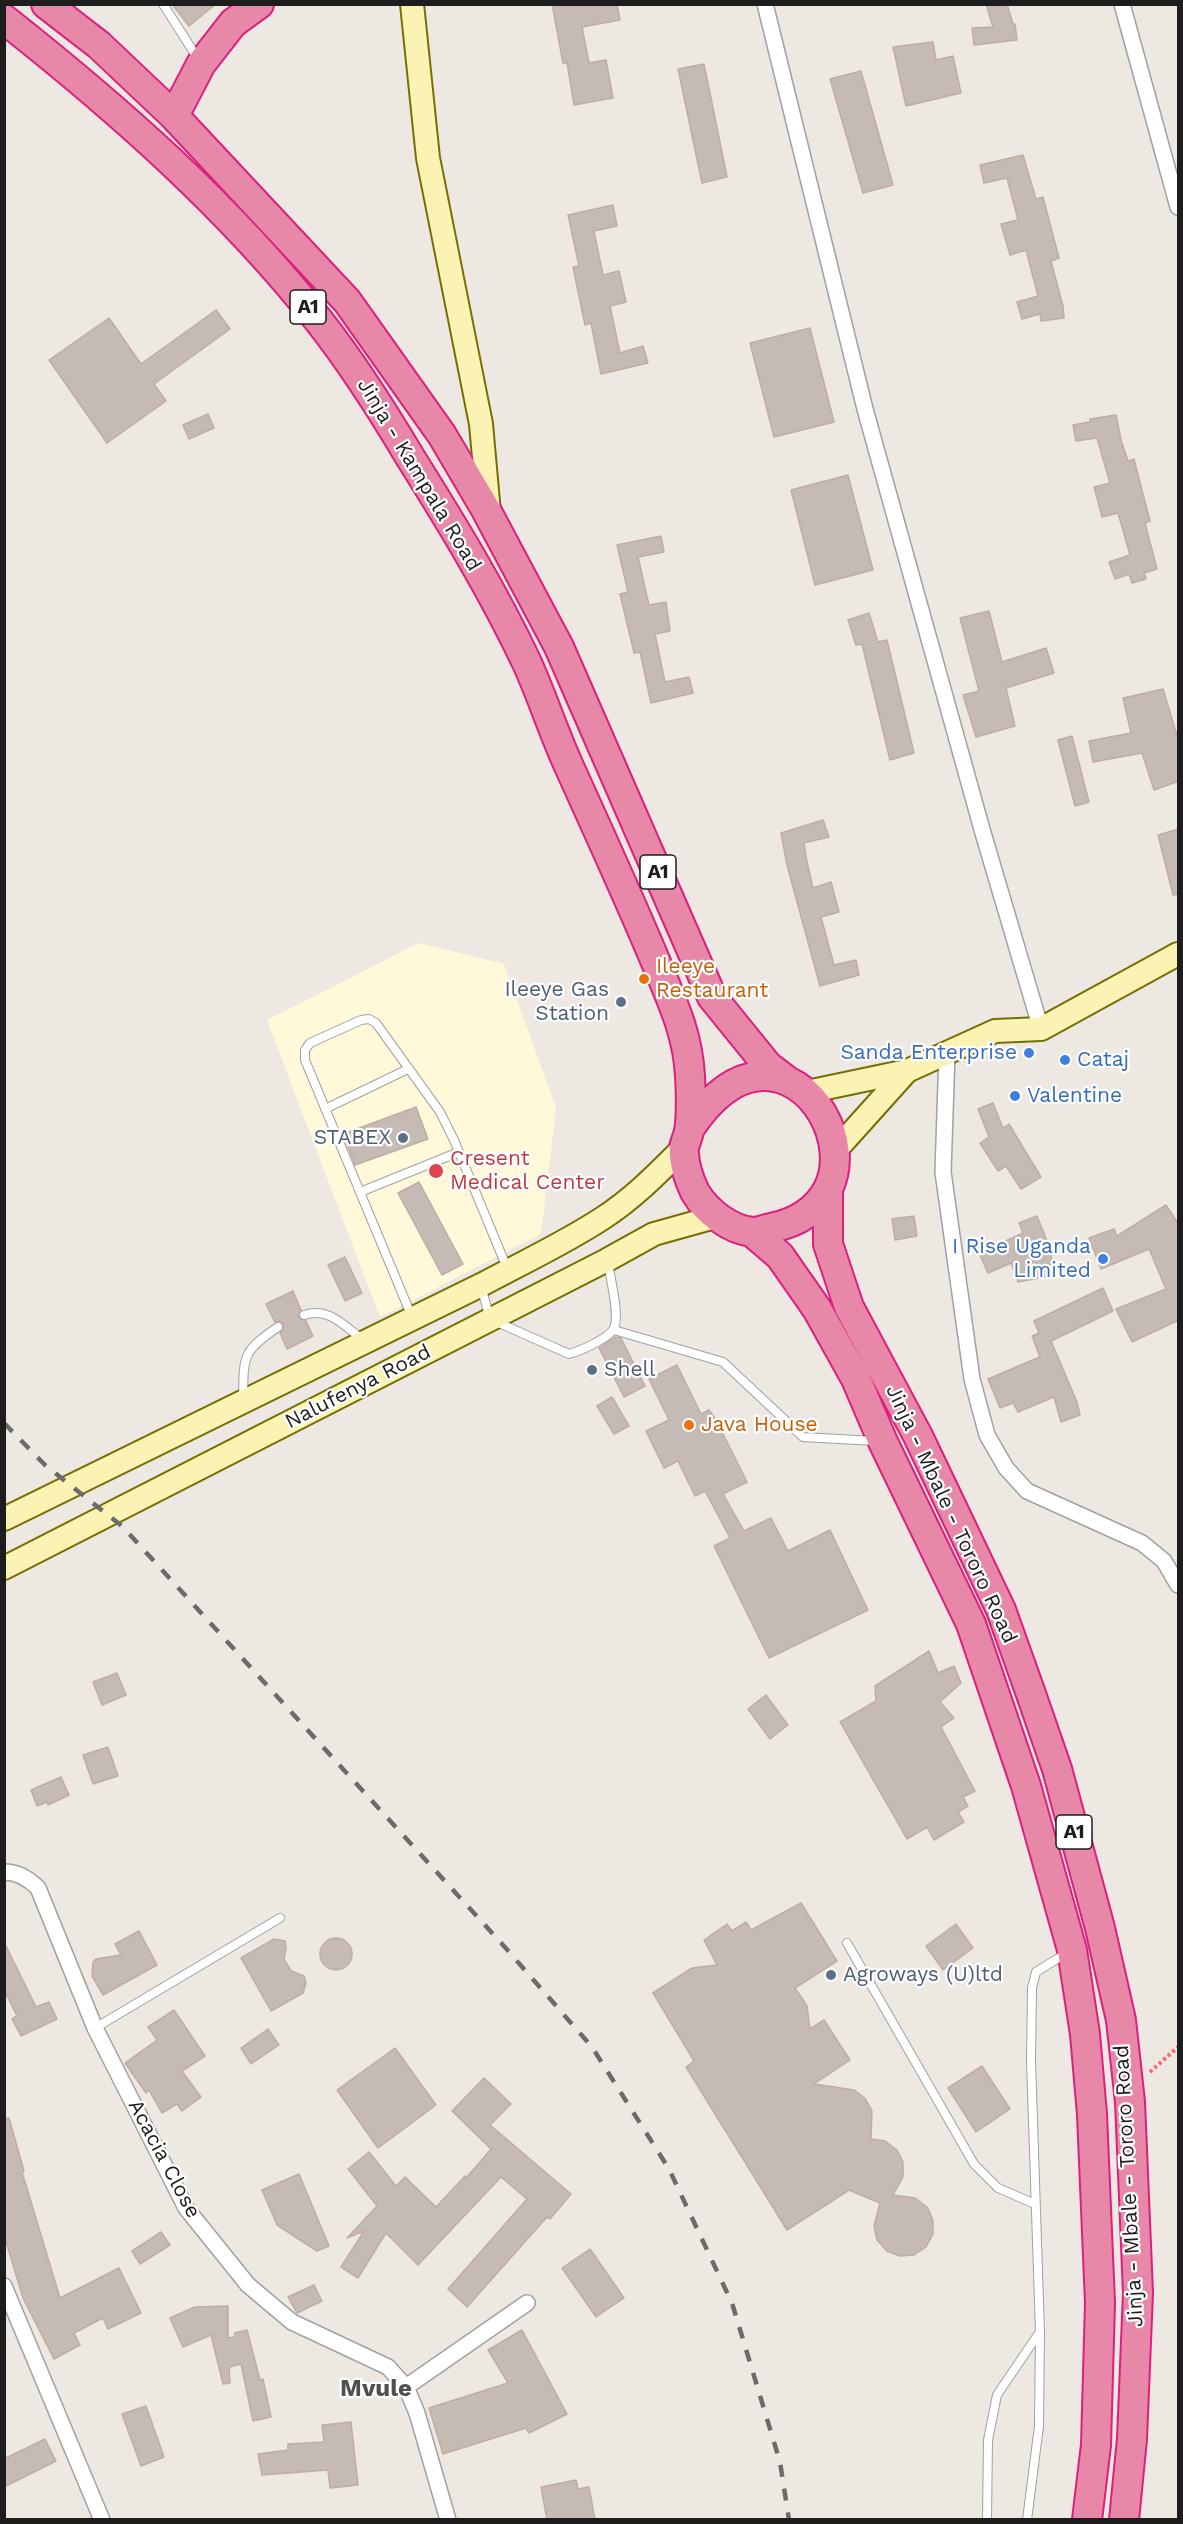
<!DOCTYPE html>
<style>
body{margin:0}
#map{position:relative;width:1183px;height:2524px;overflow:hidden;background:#eee8e2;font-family:"Work Sans",sans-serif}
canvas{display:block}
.frame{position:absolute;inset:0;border:6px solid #1d1d1d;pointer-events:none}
</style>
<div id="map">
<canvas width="1183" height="2524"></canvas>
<div class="frame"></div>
</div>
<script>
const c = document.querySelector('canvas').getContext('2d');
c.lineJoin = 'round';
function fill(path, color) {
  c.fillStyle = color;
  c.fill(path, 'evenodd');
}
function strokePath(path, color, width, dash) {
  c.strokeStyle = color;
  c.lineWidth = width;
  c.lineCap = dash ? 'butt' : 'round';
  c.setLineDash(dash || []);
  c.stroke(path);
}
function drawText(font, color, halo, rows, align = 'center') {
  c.font = font + ' "Work Sans",sans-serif';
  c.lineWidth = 4.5;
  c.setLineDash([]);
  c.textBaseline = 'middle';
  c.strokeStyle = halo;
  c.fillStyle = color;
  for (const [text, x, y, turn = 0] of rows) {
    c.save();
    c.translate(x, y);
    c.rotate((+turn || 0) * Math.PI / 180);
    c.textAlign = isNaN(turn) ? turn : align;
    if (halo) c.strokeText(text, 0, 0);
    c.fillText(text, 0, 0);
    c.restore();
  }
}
fill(new Path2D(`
 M419,943l85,21 52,144 -15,126 -161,83 -113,-297z`), '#fff9da');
const building = new Path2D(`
 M172,4h44l-27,22z
 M552,4h65l3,16 -38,7 7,36 17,-3 7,38 -39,7 -7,-42h-4z
 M986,4h21l6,20h2l2,16 -43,5 -2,-17 21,-1z
 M933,42l3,18 17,-4 8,37 -55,13 -13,-59z
 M704,64l23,113 -25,6 -24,-114z
 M861,71l32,114 -30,8 -33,-114z
 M1023,155l13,44 7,-2 16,61 -8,3 12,45 1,12 -23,3 -1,-7 -18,5 -5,-17 21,-6 -12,-46 -16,5 -9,-31 17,-4 -11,-42 -23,5 -4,-18z
 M613,205l4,21 -23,5 9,44 16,-4 7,31 -16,4 10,47 23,-7 5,17 -47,11 -10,-51 -6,2 -12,-58 6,-1 -11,-51z
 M216,310l14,19 -76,55 12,17 -59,42 -58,-83 60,-42 32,46z
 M810,328l24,94 -60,15 -24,-94z
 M208,414l6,14 -25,11 -6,-14z
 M1116,415l5,25 7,21 6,-2 16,62 -5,2 12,46 -13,4 2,6 -14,4 -3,-9 -14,5 -6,-17 21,-7 -12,-42 -16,4 -8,-30 16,-4 -13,-45 -21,3 -3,-16 17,-3v-3z
 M848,475l25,95 -58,15 -24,-95z
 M661,536l3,16 -26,5 11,48 17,-3 4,29 -15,3 10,48 24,-5 4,16 -42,10 -11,-51 -6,1 -14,-59 8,-2 -11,-47z
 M989,611l13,51 44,-14 8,25 -48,15 9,38 -39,11 -13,-42 16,-4 -19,-73z
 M869,613l9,29 9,-2 27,113 -24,7 -28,-116 -6,1 -8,-25z
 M1163,689l16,53v39l-25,9 -12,-37 -49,9 -4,-21 42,-8 -8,-35z
 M1072,736l17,66 -14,4 -17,-66z
 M823,820l6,17 -25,6 3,19 6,26 18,-6 8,30 -18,5 13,48 22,-5 3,15 -39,11 -33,-121 -6,-32z
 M1179,829v65l-6,1 -15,-60z
 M993,1103l10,25 6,-4 32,53 -20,12 -15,-23 -8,5 -18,-28 9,-6 -11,-28z
 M416,1107l12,32 -73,26 -12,-31z
 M419,1182l44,82 -21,11 -44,-82z
 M1166,1205l13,20v95l-47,22 -16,-33 50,-20 -17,-40 -48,20 -12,-31 25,-9 3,7z
 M914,1216l3,20 -22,4 -3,-21z
 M1037,1216l11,27 7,32 -37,7 -7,-19 -23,10 -9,-20 44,-20 -4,-10z
 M345,1257l17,36 -17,8 -17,-36z
 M1103,1288l10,23 -62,30 26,61 3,13 -19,7 -7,-25 -36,15 -5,-9 -13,5 -12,-29 52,-22 -8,-21 7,-3 -5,-12z
 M293,1291l8,19 -3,7 4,3 4,1 7,15 -26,13 -7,-16 4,-4 -1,-5 -3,-3 -5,1 -9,-18z
 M615,1337l6,1 24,48 -21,11 -25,-49z
 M677,1365l24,49 8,-4 7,10 31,62 -24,12 21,37 27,-13 17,33 42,-21 38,80 -99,48 -55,-112 16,-8 -25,-47 -10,5 -17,-35 -14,7 -18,-37 23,-11 -20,-41z
 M612,1397l17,29 -15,8 -17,-28z
 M929,1651l9,22 16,-7 7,17 -21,19 14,16 -13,9 34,64 -12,6 5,9 -10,6 6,10 -30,18 -7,-13 -20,12 -67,-117 36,-21 -1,-15z
 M117,1673l9,22 -24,10 -9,-23z
 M766,1695l22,30 -18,14 -22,-30z
 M108,1747l10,29 -25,8 -10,-29z
 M61,1777l8,18 -21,10 -1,-3 -10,4 -6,-16z
 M801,1903l36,58 -42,27 12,18 3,23 14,-9 26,40 -36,24 40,6 11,8 7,13 -1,28 14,2 12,9 6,12v15l-10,18 22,3 12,9 6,13v14l-7,13 -12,8 -14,1 -13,-5 -10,-11 -3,-14 6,-23 -31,-13 -62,40 -101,-163 8,-6 -41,-68 39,-25 25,-3 -13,-25 23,-16 5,7 14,-9 5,8z
 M956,1924l17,24 -30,22 -17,-24z
 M139,1931l18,34 -54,30 -11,-19 1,-14 3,-3 25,-4 -6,-11z
 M320 1954a16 16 0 1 1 32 0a16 16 0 1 1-32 0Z
 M274,1939l11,2 1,7 -2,11 7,12 13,5 2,7 -3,10 -32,18 -30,-53z
 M4,1942l32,65 13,-5 8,17 -36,17 -9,-17 5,-3 -13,-26z
 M174,2010l31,46 -23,15 19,26 -19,14 -5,-7 -15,9 -13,-23 -3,3 -21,-30 32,-23 -9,-13z
 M268,2029l11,16 -28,19 -10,-16z
 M395,2048l41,57 -58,43 -41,-58z
 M982,2066l28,43 -34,23 -28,-44z
 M484,2078l27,26 -21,21 81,69 -21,25 -3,-2 -80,90 -19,-18 79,-90 -26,-22 -83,88 -32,-32 -28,45 -17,-11 23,-36 -17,7 30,-32 -29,-37 21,-17 27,34 9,-9 31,30 29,-31 2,1 24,-28 -39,-38z
 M9,2118l15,53 -2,1 38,126 59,-30 22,45 -33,16 -5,-11 -29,15 6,12 -26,14 -31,-61 -19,-63v-116z
 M299,2174l30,72 -12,5 -40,-26 -15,-35z
 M161,2232l9,13 -30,19 -8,-13z
 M590,2249l34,49 -28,19 -34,-49z
 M314,2285l8,16 -25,12 -9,-16z
 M228,2306v32l7,-1v-4l12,-3 13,50 3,-1 8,38 -18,4 -12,-57 -12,3 1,16 -7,1 -12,-49 -28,12 -13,-29 25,-11z
 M522,2330l45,84 -38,19 -3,-5 -83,26 -14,-46 79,-25 -20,-33z
 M146,2406l18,51 -23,9 -19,-52z
 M351,2422l7,63 -28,3 -2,-18 -66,5 -4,-21 30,-4v-6l36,-2 -2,-17z
 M45,2439l11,22 -52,26v-28z
 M576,2480l2,9 11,-2 6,33h-48l-6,-33z`);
fill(building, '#c6bab5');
strokePath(building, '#c0aca4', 1.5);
const lane = new Path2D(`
 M163,4l35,55
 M325,1109l83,-40
 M360,1192l99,-40
 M481,1286l9,33 79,35c11,-3 41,-16 45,-26 6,-13 -4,-50 -6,-66
 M304,1315c25,-8 39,10 58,24
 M412,1317l-107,-257v-10l5,-7 51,-23 8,-1 7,4 64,89 14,28 53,128
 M614,1330l109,32 80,75 72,4
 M243,1399c1,-42 -2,-47 35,-72
 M847,1943l127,221 24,24 37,16
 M95,2028l185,-110
 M987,2520l1,-80 9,-45 42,-62
 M1027,2520l12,-94 1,-94 -9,-271 1,-73 4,-16 29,-18`);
const street = new Path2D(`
 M765,4l100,405 118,424 58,196
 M1122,4l56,203
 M947,1053l-4,119 29,207 15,56 19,33 21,23 115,52 22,18 14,24
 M4,1872c14,0 24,6 34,16l57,140 91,180 62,77 44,37 96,45 18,20 11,26 31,107
 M4,2286l98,234
 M406,2387l121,-84`);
const secondary = new Path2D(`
 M412,4l16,154 53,266 8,89
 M802,1093l105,-22 88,-40 46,-2 137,-75
 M836,1150l71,-79
 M4,1519l477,-234c41,-22 84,-42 122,-67 31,-20 56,-46 81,-71
 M4,1568l603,-308 47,-26 61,-17`);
const highway = new Path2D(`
 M46,4l53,41 75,71 173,185 95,134 43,73 74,139 153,350 56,69 17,13
 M4,19c114,90 225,188 315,302 34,43 63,89 91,136 42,67 83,134 117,206 15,33 26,68 41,101 31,69 63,138 92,208 15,36 28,65 30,104 1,18 2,38 -1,55 -1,6 -4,11 -5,17 -1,14 5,32 11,44 11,19 35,38 58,40 6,0 12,-3 18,-4 25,-5 45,-16 57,-39 23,-46 -15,-116 -67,-113 -32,2 -55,28 -71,52
 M174,116l27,-52 32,-41 26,-19
 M828,1189v55l21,63 69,129 83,174 30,84 26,75 43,159 21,92 9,82 8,191 -6,146 -8,81
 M752,1232l28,24 37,53 39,70 27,63 88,182 55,162 46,164 13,84 7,80 8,189 -4,142 -9,75`);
strokePath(lane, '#a1a1a1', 10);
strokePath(street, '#a1a1a1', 18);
strokePath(secondary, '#756f03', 26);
strokePath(highway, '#db207e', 32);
strokePath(new Path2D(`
 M1150,2072l28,-25`), '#fc656e', 4, [3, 3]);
strokePath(lane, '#fff', 8);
strokePath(street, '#fff', 15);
strokePath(secondary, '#faf3b4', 22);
strokePath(highway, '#e888a9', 28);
strokePath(new Path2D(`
 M4,1423l41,42 78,62 380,418 89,102 77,122 63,134 48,159 9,58`), '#6b6b6b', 4.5, [12, 12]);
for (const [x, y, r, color] of [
 [644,979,6,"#e8710a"],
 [621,1002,6,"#5c6f8a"],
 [1029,1053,6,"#3f7fe0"],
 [1065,1060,6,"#3f7fe0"],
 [1015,1096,6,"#3f7fe0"],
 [403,1138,6,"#5c6f8a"],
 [436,1171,8,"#e0444e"],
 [1103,1259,6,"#3f7fe0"],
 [592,1370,6,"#5c6f8a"],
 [689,1425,6,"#e8710a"],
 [831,1975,6,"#5c6f8a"]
]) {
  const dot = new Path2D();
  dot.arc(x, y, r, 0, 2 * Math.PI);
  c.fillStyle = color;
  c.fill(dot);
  strokePath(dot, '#fff', 2);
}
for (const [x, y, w] of [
 [308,307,36],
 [658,872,36],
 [1074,1832,36]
]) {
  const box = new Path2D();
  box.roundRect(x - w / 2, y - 17, w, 34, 4.5);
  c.fillStyle = '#fff';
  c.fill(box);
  strokePath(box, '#1d1d1d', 1.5);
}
drawText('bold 20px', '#1d1d1d', null, [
 ["A1",308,307],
 ["A1",658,872],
 ["A1",1074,1832]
]);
drawText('21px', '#1d1d1d', '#fff', [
 ["Jinja - Kampala Road",419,475,59],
 ["Nalufenya Road",358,1387,-27],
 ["Jinja - Mbale - Tororo Road",951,1514,65],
 ["Acacia Close",164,2159,62],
 ["Jinja - Mbale - Tororo Road",1129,2186,-93]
]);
drawText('21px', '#c56008', '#fff', [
 ["Ileeye",656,967],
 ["Restaurant",656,991],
 ["Java House",701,1425]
], 'left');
drawText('21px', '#4e5e75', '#fff', [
 ["Ileeye Gas",609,990],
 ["Station",609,1014],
 ["STABEX",391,1138],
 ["Shell",604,1370,"left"],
 ["Agroways (U)ltd",843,1975,"left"]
], 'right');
drawText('21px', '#366cbe', '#fff', [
 ["Sanda Enterprise",1017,1053],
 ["Cataj",1077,1060,"left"],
 ["Valentine",1027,1096,"left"],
 ["I Rise Uganda",1091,1247],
 ["Limited",1091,1271]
], 'right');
drawText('21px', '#be3a42', '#fff', [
 ["Cresent",450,1159],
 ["Medical Center",450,1183]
], 'left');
drawText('bold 24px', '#505050', '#fff', [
 ["Mvule",376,2389]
]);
</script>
